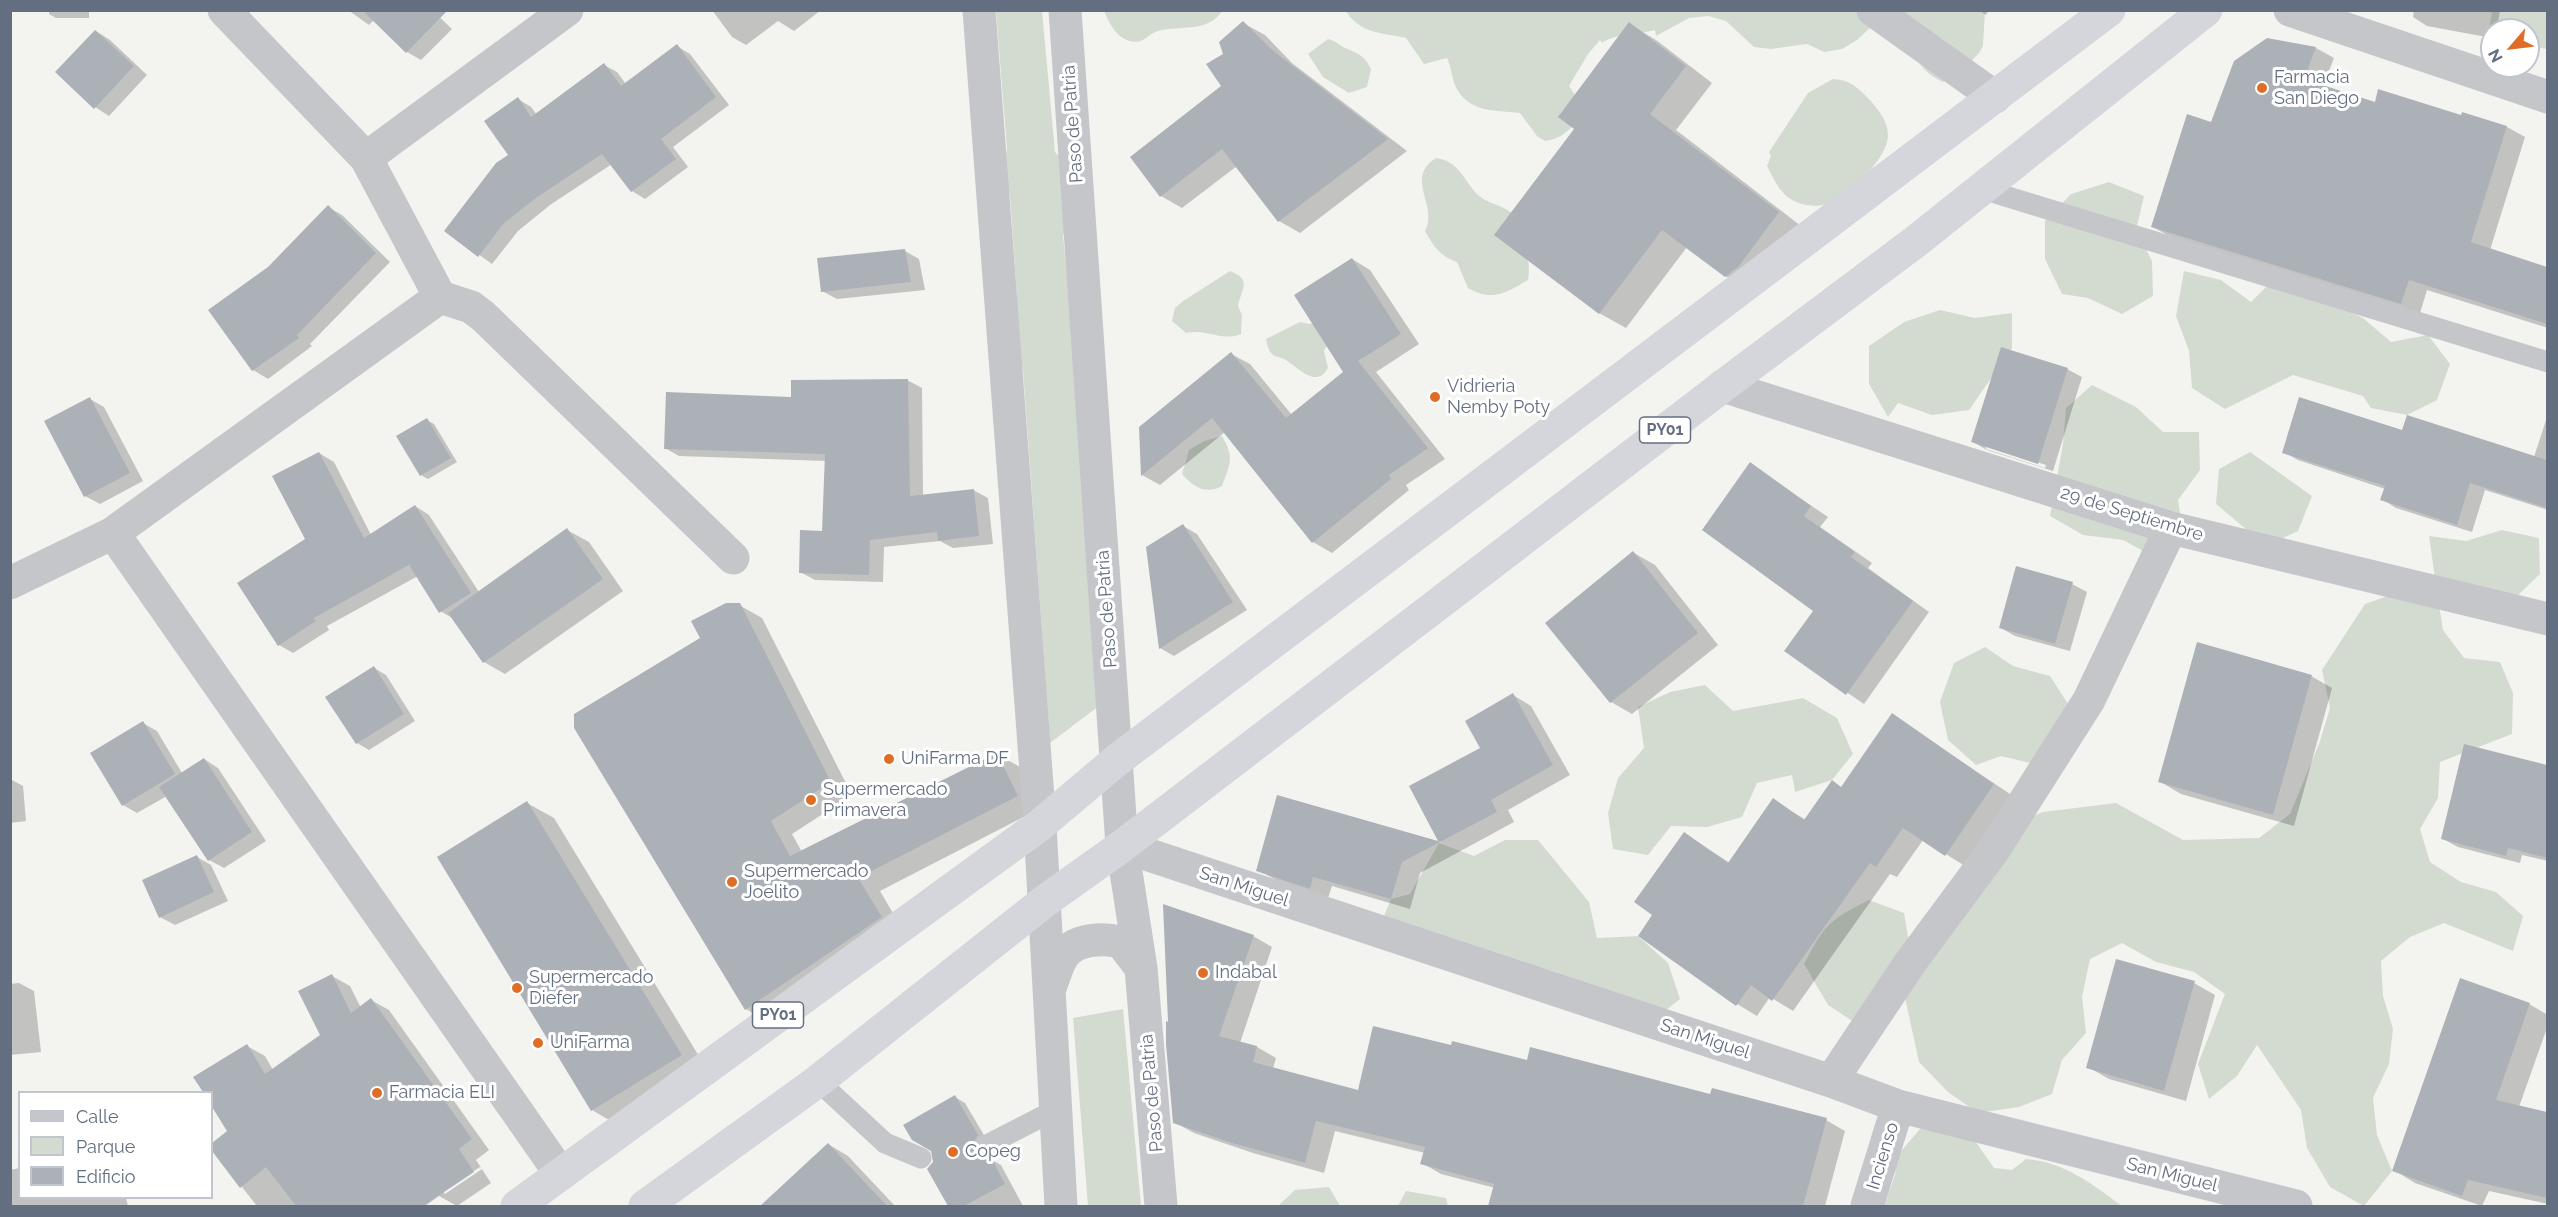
<!DOCTYPE html>
<style>
body{margin:0}
#map{position:relative;width:2558px;height:1217px;overflow:hidden;background:#f3f4f0;font-family:Raleway,sans-serif}
canvas{display:block}
.frame{position:absolute;inset:0;border:12px solid #636f81;pointer-events:none}
.legend{position:absolute;left:18px;top:1091px;width:195px;height:108px;box-sizing:border-box;background:#fff;border:2px solid #c1c5cd;margin:0;padding:8px 10px;list-style:none;font-size:18px;color:#636f81}
.legend li{display:flex;align-items:center;gap:12px;height:30px}
.legend b{width:30px;border:2px solid #c1c5cd}
.north{position:absolute;left:2480px;top:18px;width:60px;height:60px;box-sizing:border-box;background:#fff;border:2px solid #c1c5cd;border-radius:50%;rotate:242deg;font-size:16px;font-weight:700;line-height:24px;text-align:center;color:#636f81}
.north::after{content:'';display:block;margin:auto;width:21px;height:27px;background:#df6d25;clip-path:polygon(50% 0,100% 100%,50% 72%,0 100%)}
</style>
<div id="map">
<canvas width="2558" height="1217"></canvas>
<div class="frame"></div>
<ul class="legend">
<li><b style="height:8px;background:#c4c6ca"></b>Calle</li>
<li><b style="height:16px;background:#d3dbd1"></b>Parque</li>
<li><b style="height:16px;background:#acb1b8"></b>Edificio</li>
</ul>
<div class="north">N</div>
</div>
<script>
const c = document.querySelector('canvas').getContext('2d');
c.lineJoin = 'round';
function fill(path, color) {
  c.fillStyle = color;
  c.fill(path, 'evenodd');
}
function strokePath(path, color, width, dash) {
  c.strokeStyle = color;
  c.lineWidth = width;
  c.lineCap = dash ? 'butt' : 'round';
  c.setLineDash(dash || []);
  c.stroke(path);
}
function drawText(font, color, halo, rows, align = 'center') {
  c.font = font + ' Raleway,sans-serif';
  c.lineWidth = 6;
  c.setLineDash([]);
  c.textBaseline = 'middle';
  c.strokeStyle = halo;
  c.fillStyle = color;
  for (const [text, x, y, turn = 0] of rows) {
    c.save();
    c.translate(x, y);
    c.rotate((+turn || 0) * Math.PI / 180);
    c.textAlign = isNaN(turn) ? turn : align;
    if (halo) c.strokeText(text, 0, 0);
    c.fillText(text, 0, 0);
    c.restore();
  }
}
fill(new Path2D(`
 M996,11h46l13,141 8,8 7,72 -7,3 45,464 -58,44 -27,-373 -5,-10 -4,-56 3,-6 -7,-102 -6,-29 3,-18z
 M1104,11v-1l118,1c-14,22 -41,14 -64,20 -11,3 -14,14 -28,10 -14,-3 -21,-19 -26,-30z
 M1346,11h530l-4,15 -15,14 -15,9 -18,3 -17,-8 -36,5 -17,-2 -28,-26 -18,-5 -19,2 -33,18 -1,-6c-17,5 -39,3 -53,13l-2,-3 -12,14 -19,32 15,22c-7,17 -21,31 -39,33l-8,-5 -17,-23c-25,-3 -53,0 -65,-28 -3,-8 -4,-18 -8,-27l-23,6 -18,-26c-24,-5 -47,-5 -60,-27z
 M1900,11h85l-2,35 -4,7 -19,20 -17,9c-30,-13 -36,-43 -43,-71z
 M2492,11h55v38l-19,-3v-16h-36l-2,-6z
 M1328,39c8,2 11,6 17,9 14,6 19,7 26,21l-4,18 -18,6 -26,-16 -15,-23z
 M1833,79c17,1 24,8 35,19 9,10 19,21 20,36 1,25 -40,61 -62,70 -8,3 -19,2 -27,-1 -18,-6 -24,-22 -32,-37l4,-10 -2,-4 39,-59z
 M1436,158c22,3 27,20 40,35 9,10 23,11 33,18 14,9 23,53 19,69 -23,13 -35,22 -60,8l-11,-26c-17,-6 -23,-15 -32,-31 14,-25 -21,-53 11,-73z
 M2109,182l35,14 -8,34 16,31 1,35 -31,18 -34,-16 -26,-4 -17,-35v-38l26,-27z
 M1230,271c23,9 11,18 8,35l4,9 -1,19c-18,8 -34,-6 -55,-1l-14,-12 3,-13 8,-7z
 M2184,271l37,9 30,22 27,-27 85,43 28,24 37,-7 22,29 -13,36 -30,15 -36,-7 -8,-12 -70,-21 -68,34 -33,-21 -3,-37 -13,-35z
 M1940,310l35,8 37,-5v35l-43,62 -37,5 -34,-12 -10,14 -19,-33v-38l35,-24z
 M1300,322l9,2 9,-2 16,21 -8,4 -2,4 4,17c-12,22 -31,-2 -44,-9 -5,-2 -10,-2 -13,-6 -3,-4 -4,-9 -5,-14z
 M2092,385l44,22 27,25h36l1,38 -22,30 6,39 -30,18 -31,-17 -40,-5 -33,-19 13,-72 3,-36z
 M1222,436c13,22 8,28 0,50 -16,9 -29,1 -40,-12l7,-24 15,-9z
 M2250,452l62,44 -14,35 -32,15 -50,-42 3,-35z
 M2502,530l37,8 1,36 -29,28 -74,-9 6,37 21,28 36,4 13,31 -1,41 -72,28 -2,36 -18,31 10,33 31,20 35,10 27,24 -10,35 -69,-28 -34,14 -29,24 2,35 10,33 -4,35 -16,34 4,37 15,36 -28,35 -34,-19 -23,-39 -6,-38 -44,-65 -20,31 -28,23 -11,-35 27,-70 -31,-22 -38,-10 -34,-19 -32,16 -8,38 4,36 -24,27 -10,34 -33,13 -41,6 -30,-21 -29,-30 -17,-78 -42,42 -32,-21 -24,-41c21,-40 25,-44 65,-64l35,13 6,35 99,-122 34,-14 73,-9 67,37 76,-2 31,-24 29,-70 11,-36 -8,-38 43,-66 34,-12h38l-8,-56 37,5z
 M1985,647l28,19 37,10 22,34 -34,55 -37,-9 -25,9 -28,-25 -8,-38 14,-39z
 M1705,685l28,26 70,-13 34,20 16,36 -21,26 -37,12 -3,-17 -35,8 -15,34 -35,10 -36,-1 -23,29 -35,-6 -5,-36 10,-35 26,-30 -6,-41 32,-15z
 M1505,840h33l51,62 8,36 41,-2 30,27 12,36 -29,23 -36,1 -59,-51 -179,-39 14,-34 19,-5 29,-51 35,13z
 M1123,1009l18,197h-53l-15,-188z
 M1940,1124l33,14 21,30 18,2 14,-11c39,3 66,25 96,47h-238l11,-31 1,-18 24,-28z
 M1329,1187l11,19h-62l17,-16z
 M1406,1191l40,7 2,8h-50z`), '#d3dbd1');
fill(new Path2D(`
 M49,10h40v8h-33l-7,-4z
 M348,10h84l20,19 -31,31 -14,-8 -33,-32 -5,5z
 M712,10h109l-27,21 -16,-10 -32,24 -14,-8z
 M1979,10h10l-3,5z
 M2414,10h86l-3,20h-5v8l-65,-12 -14,-9z
 M1243,23l22,12 27,28 115,88 -107,82 -21,-12 -42,-55 -55,42 -21,-12 62,-110 2,-32z
 M1629,24l27,16 56,43 -36,47 129,99 -53,62 -27,-15 -38,-29 -61,81 -27,-15 -23,-184z
 M96,31l14,9 37,35 -38,41 -14,-9z
 M2267,39l49,9 18,10 -11,29 53,17 86,13 1,-4 44,14 18,10 -35,113 58,18v60l-121,-38 -7,23 -249,-76 -18,-10 59,-103z
 M677,46l13,8 39,51 -56,42 15,20 -43,32 -13,-8 -20,-27 -62,41 -32,26 -26,33 -46,-33 64,-75 8,-57 13,8 6,8 67,-50 13,7 9,12z
 M328,207l14,8 48,47 -80,82 2,2 -44,33 -15,-9 -43,-60 59,-42z
 M905,251l14,8 6,31 -88,9 -15,-8z
 M1352,259l18,11 49,74 -43,28 69,87 -39,26 3,5 -77,63 -19,-11 -88,-110 -65,53 -18,-10 89,-121 19,10 42,51 53,-43z
 M2067,369l15,8 -29,94 -66,-21 -14,-8zM1986,446l60,19 -1,3 -59,-19z
 M907,380l15,8 1,108 50,-6 15,8 5,46 -40,4 -13,-7 -56,6 -1,35 -68,-2 -15,-8 24,-40 2,-71 -147,-5 -14,-8 128,-50z
 M90,399l14,8 39,74 -43,23 -15,-8z
 M2548,414v96l-63,-20 -13,42 -76,-24 -14,-9 3,-10 -87,-29 -14,-8 119,-20 131,25z
 M427,420l7,4 23,38 -29,17 -7,-4z
 M319,453l15,9 37,73 44,-29 14,9 50,77 88,-62 22,12 34,49 -118,83 -21,-12 -30,-43 -14,-8 -22,-35 -91,50 2,4 -36,23 -14,-8 28,-105z
 M1750,464l78,53 -8,10 52,36 -4,5 61,44 -65,92 -78,-53 29,-41z
 M1183,526l14,8 50,76 -73,46 -14,-8z
 M1634,553l21,12 63,80 -86,69 -21,-12 -64,-79z
 M2072,584l15,8 -17,59 -55,-15 -14,-8z
 M739,605l23,13 90,177 -60,39 10,18 195,-98 23,13 19,42 -159,82 23,39 -135,92 -22,-13 -44,-371z
 M374,668l12,7 29,46 -46,29 -12,-7z
 M2311,676l21,12 -38,138 -113,-32 -22,-13z
 M1513,695l18,11 39,69 -62,35 6,12 -94,51 -10,36 -78,-23 -4,12 -52,-18 -18,-10 20,-73 163,46 -30,-56 71,-38z
 M1892,715l121,81 -48,70 -42,-26 -26,37 -7,-3 -97,137 -23,-14 -13,19 -20,-12 -82,-89 30,-81 45,29 43,-63 33,20 36,-32z
 M143,723l14,8 25,42 22,-14 14,9 48,73 -42,27 -15,-8 -42,-64 -30,17 -14,-8z
 M2465,746l83,20v95l-26,-6 -2,8 -62,-16 -15,-8z
 M10,779l13,7 3,35 -16,2z
 M527,803l27,15 154,253 -89,55 -27,-16 -153,-253z
 M197,857l14,8 17,36 -53,24 -15,-8z
 M1253,936l19,11 -32,96 17,4 19,11 -3,10 86,23 93,-44 374,73 19,11 -20,75h-335l5,-18 -54,-14 -19,-11 3,-10 -90,-22 -11,42 -71,-20 -59,-20 -20,-11z
 M332,976l18,10 11,22 10,-8 18,10 100,140 -13,10 15,23 -34,23 -18,-10 -14,10h-168l-45,-57v-4l17,-13 -17,-28v-12h-8l-9,-15 52,-31 18,10 8,14 49,-34zM480,1167l2,2 -37,25 -2,-3z
 M19,983l15,8 7,61 -31,3v-71z
 M2194,983l21,12 -29,106 -77,-22 -21,-12z
 M2529,1004l19,11v10l-29,82 29,7v90l-59,-13 -7,15 -67,-23 -21,-13z
 M955,1097l10,6 23,39 -6,9 2,9 6,-1 11,6 22,41h-73l-21,-37 5,-6z
 M828,1144l20,12 47,50h-133z
 M20,1168v30h106l2,8h-116l-2,-36z`), '#0003');
fill(new Path2D(`
 M362,10h86l-42,43z
 M1243,21l28,28 117,90 -110,83 -56,-73 -62,48 -30,-40 91,-71 -15,-22 17,-10 -4,-12z
 M1629,22l57,44 -36,48 129,98 -40,54 -14,11 -63,-47 -63,84 -105,-79 80,-106 -16,-12z
 M95,30l39,36 -40,43 -39,-37z
 M2267,38l49,9 -12,32 71,23 3,-13 83,26 1,-3 45,14 -36,116 76,25v57l-138,-44 -8,24 -250,-77 36,-113 24,8 23,-61z
 M677,44l39,53 -55,42 15,20 -45,33 -29,-38 -66,44 -32,25 -26,34 -34,-26 52,-68 12,-8 -24,-34 34,-24 13,20 73,-54 17,23z
 M328,205l48,48 -79,82 2,3 -47,33 -44,-61 60,-43z
 M905,249l6,33 -90,10 -4,-34z
 M1352,258l49,76 -43,27 70,87 -39,27 2,4 -79,64 -100,-125 -71,58 -2,-49 92,-75 55,66 57,-46 -49,-77z
 M2001,347l67,21 -30,96 -67,-22z
 M908,379l2,117 64,-7 5,47 -41,5 -1,-9 -67,8 -1,35 -70,-2 1,-43 22,1 3,-77 -161,-5 2,-57 125,5v-17z
 M90,397l40,76 -46,24 -40,-76z
 M2299,397l103,33 5,-15 140,45v48l-77,-25 -13,42 -77,-25 5,-14 -103,-33z
 M427,418l24,40 -31,18 -24,-40z
 M319,452l45,86 51,-33 56,88 -32,20 -30,-48 -95,53 2,3 -38,25 -41,-63 68,-44 -33,-63z
 M1750,462l61,44 -7,10 51,36 -4,5 62,44 -67,94 -62,-44 29,-40 -111,-81z
 M1183,524l50,78 -74,47 -13,-102z
 M567,528l36,51 -120,84 -35,-50z
 M1633,551l65,82 -88,70 -65,-80z
 M2016,566l57,16 -18,62 -56,-16z
 M726,603h14l91,179 -60,39 19,35 207,-103 21,43 -160,82 24,39 -137,93 -171,-282v-14l126,-76 -9,-17z
 M2197,642l115,33 -39,140 -115,-33z
 M374,666l30,48 -48,30 -31,-47z
 M1513,693l40,72 -62,35 6,12 -95,50 -11,37 -78,-22 -3,12 -54,-18 21,-76 161,46 -29,-55 71,-38 -15,-27z
 M1892,713l102,71 -49,72 -42,-28 -27,39 -6,-4 -98,138 -21,-16 -15,21 -98,-70 14,-21 -18,-13 50,-70 44,31 45,-65 31,22 28,-40 9,7z
 M143,721l32,53 -53,32 -32,-53z
 M2464,744l83,21v93l-39,-10 -2,8 -65,-17z
 M204,758l48,74 -44,29 -49,-74z
 M527,801l155,254 -91,56 -154,-254z
 M197,855l17,37 -55,26 -17,-38z
 M1163,904l91,31 -35,101 38,10 -4,16 105,28 15,-64 78,19 1,-4 75,19 3,-13 180,47 2,-6 115,30 -24,88h-315l6,-22 -74,-20 5,-17 -109,-26 -11,42 -73,-20 -59,-20 -7,-79v-23l2,1z
 M2116,959l79,22 -31,110 -78,-23z
 M332,974l19,39 20,-15 101,141 -13,10 15,23 -51,34h-127l-30,-39 -26,21 -28,-37v-8l15,-12 -15,-24v-15h-9l-10,-15 54,-33 18,30 55,-39 -22,-44z
 M2460,978l70,25 -34,97 51,12v86l-79,-18 -6,16 -70,-25z
 M955,1095l23,40 -6,10 2,7 10,7 7,-2 14,27 -41,22h-16l-21,-37 6,-7 -2,-11 -19,-11 -9,-15z
 M828,1143l59,63h-127z`), '#acb1b8');
strokePath(new Path2D(`
 M1982,189l566,173
 M818,1081l67,62 36,15
 M985,1146l70,-36`), '#c4c6ca', 21);
strokePath(new Path2D(`
 M1873,10l122,87
 M2290,10l258,87
 M366,158l201,-148
 M440,297l31,10 12,9 250,242
 M1723,386l448,142 377,91
 M113,533l447,640
 M10,583l103,-50 327,-236 -74,-139 -142,-148
 M1122,846l709,235 67,25 398,100
 M1831,1081l79,-118 83,-112 96,-151 82,-172
 M1867,1206l31,-100`), '#c4c6ca', 33);
strokePath(new Path2D(`
 M979,10l61,815 21,381
 M1065,10l57,836 19,122 20,238
 M1050,988c4,-10 7,-23 13,-32 12,-18 40,-18 58,-14l20,26`), '#c4c6ca', 33);
strokePath(new Path2D(`
 M517,1206l523,-381 77,-65 992,-750
 M645,1206l173,-125 227,-180 77,-55 601,-460 192,-144 291,-232`), '#d4d6dc', 33);
for (const [x, y, r, color] of [
 [2262,88,6,"#df6d25"],
 [1435,397,6,"#df6d25"],
 [889,759,6,"#df6d25"],
 [811,800,6,"#df6d25"],
 [732,882,6,"#df6d25"],
 [1203,973,6,"#df6d25"],
 [517,988,6,"#df6d25"],
 [538,1043,6,"#df6d25"],
 [377,1093,6,"#df6d25"],
 [953,1152,6,"#df6d25"]
]) {
  const dot = new Path2D();
  dot.arc(x, y, r, 0, 2 * Math.PI);
  c.fillStyle = color;
  c.fill(dot);
  strokePath(dot, '#fff', 2);
}
for (const [x, y, w] of [
 [1665,430,51],
 [778,1015,51]
]) {
  const box = new Path2D();
  box.roundRect(x - w / 2, y - 13, w, 26, 4.5);
  c.fillStyle = '#fff';
  c.fill(box);
  strokePath(box, '#636f81', 1.5);
}
drawText('bold 16px', '#636f81', null, [
 ["PY01",1665,430],
 ["PY01",778,1015]
]);
drawText('18px', '#636f81', '#fff', [
 ["Farmacia",2274,78],
 ["San Diego",2274,99],
 ["Vidrieria",1447,387],
 ["Nemby Poty",1447,408],
 ["UniFarma DF",901,759],
 ["Supermercado",823,790],
 ["Primavera",823,811],
 ["Supermercado",744,872],
 ["Joelito",744,893],
 ["Indabal",1215,973],
 ["Supermercado",529,978],
 ["Diefer",529,999],
 ["UniFarma",550,1043],
 ["Farmacia ELI",389,1093],
 ["Copeg",965,1152]
], 'left');
drawText('18px', '#636f81', '#fff', [
 ["Paso de Patria",1073,124,-94],
 ["29 de Septiembre",2132,514,17],
 ["Paso de Patria",1107,609,-94],
 ["San Miguel",1244,887,18],
 ["San Miguel",1705,1039,18],
 ["Paso de Patria",1152,1093,-95],
 ["Incienso",1883,1156,-73],
 ["San Miguel",2172,1175,14]
]);
</script>
